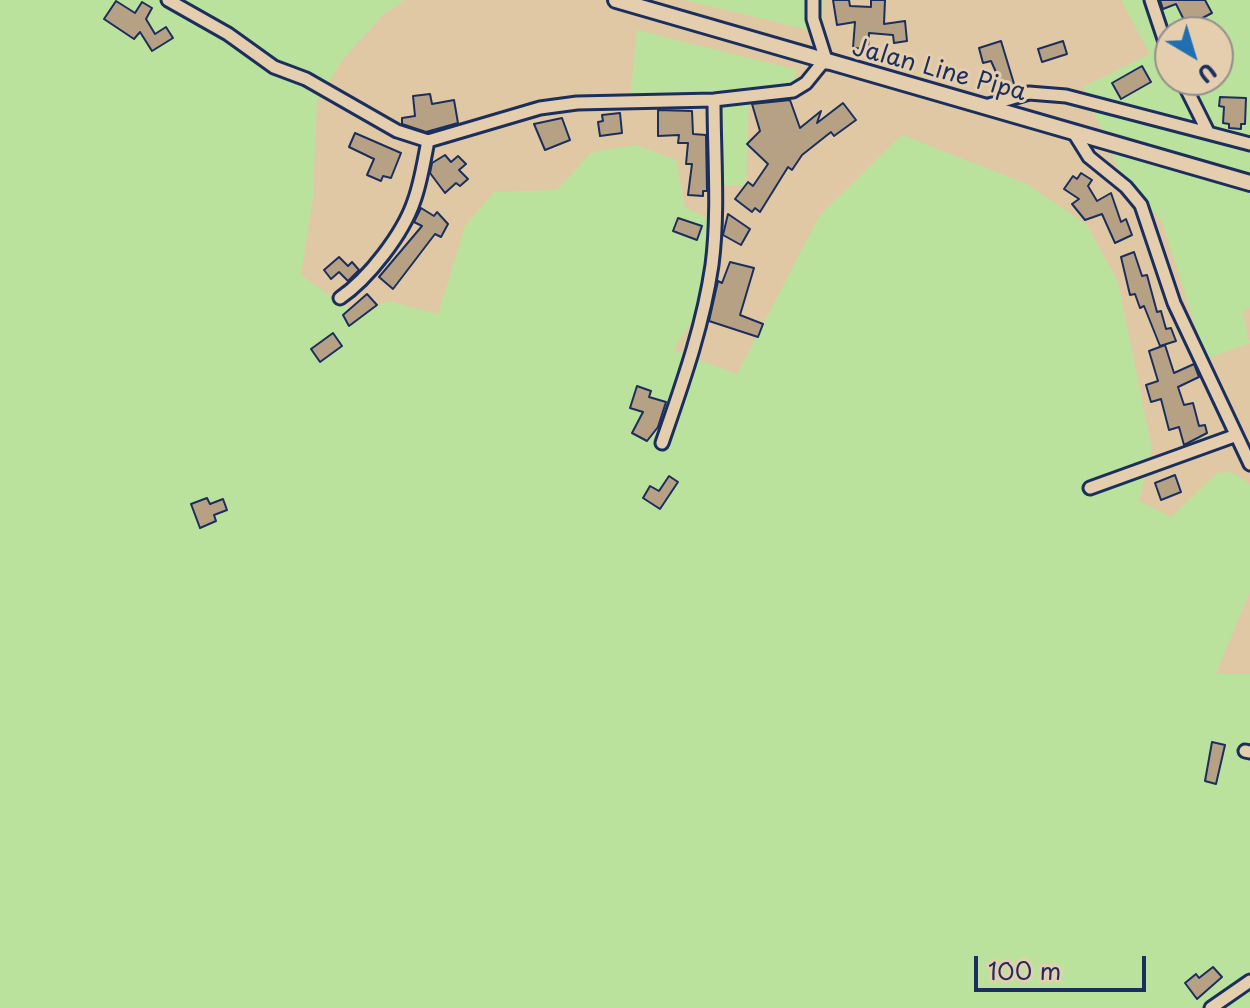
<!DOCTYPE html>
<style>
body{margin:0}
#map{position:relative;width:1250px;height:1008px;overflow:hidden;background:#e1c8a4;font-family:"Playpen Sans",sans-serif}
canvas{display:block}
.north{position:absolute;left:1154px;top:16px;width:80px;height:80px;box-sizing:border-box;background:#e4ceae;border:2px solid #948e8e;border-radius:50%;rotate:142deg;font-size:22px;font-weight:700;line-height:32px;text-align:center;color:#1b2f5e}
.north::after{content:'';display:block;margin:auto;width:28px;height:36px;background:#1f6fb2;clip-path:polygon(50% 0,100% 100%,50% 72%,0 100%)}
.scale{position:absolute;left:974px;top:956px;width:172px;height:36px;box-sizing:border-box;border:4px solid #1b2f5e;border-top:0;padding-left:10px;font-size:24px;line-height:28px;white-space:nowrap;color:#1b2f5e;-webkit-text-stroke:6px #e4ceae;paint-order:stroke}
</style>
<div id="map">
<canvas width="1250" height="1008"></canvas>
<div class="north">U</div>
<div class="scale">100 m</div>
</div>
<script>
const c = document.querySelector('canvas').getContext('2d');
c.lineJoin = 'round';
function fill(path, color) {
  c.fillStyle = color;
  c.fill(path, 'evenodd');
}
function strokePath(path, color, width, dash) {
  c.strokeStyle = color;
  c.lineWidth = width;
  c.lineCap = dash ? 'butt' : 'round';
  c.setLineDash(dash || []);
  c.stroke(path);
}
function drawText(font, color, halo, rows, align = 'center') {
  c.font = font + ' "Playpen Sans",sans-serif';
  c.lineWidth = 6;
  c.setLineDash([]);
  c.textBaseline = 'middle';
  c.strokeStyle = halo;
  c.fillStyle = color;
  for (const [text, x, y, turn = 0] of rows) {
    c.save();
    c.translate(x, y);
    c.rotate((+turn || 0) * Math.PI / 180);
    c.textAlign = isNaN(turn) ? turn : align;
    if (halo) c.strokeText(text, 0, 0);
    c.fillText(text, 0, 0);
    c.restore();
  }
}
fill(new Path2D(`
 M0,0h405l-21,14 -40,44 -27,43 -4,97 -12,77 54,38 34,-12 49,13 27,-88 29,-34 63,-2 35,-38 44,-7 40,15 9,47 41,21 -22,75 -31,47 64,24 83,-159 82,-80 125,49 60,41 31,57 34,167 -13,52 32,16 46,-44 14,-1 19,12v107l-34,83h34v334h-1250z
 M684,0h139l-1,33z
 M1121,0h129v308l-8,4 8,31 -44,16 -44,-137 -42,-50 -37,-85 67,-33zM1170,32h48v48h-48z
 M637,30l160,40 -6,23 -42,6 -3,86 -36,1 -5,-82 -75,-8z`), '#bae29d');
const building = new Path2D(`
 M833,0h16l1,6 21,1v-7h14l-1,24 21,-3 2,20 -13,2 -1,-8 -24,-2 -1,16 -15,-1 2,-26 -18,3z
 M1160,0h45l7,13 -25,13 -11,-22 -13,5z
 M116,1l19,12 7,-11 10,6 -6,11 9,15 11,-7 7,11 -21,13 -12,-19 -6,7 -30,-20z
 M1001,41l14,46 -11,3 -13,-29 -8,2 -4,-15z
 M1063,41l4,13 -25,8 -4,-13z
 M1142,66l9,16 -30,17 -9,-16z
 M430,94l2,10 22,-4 4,23 -32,9 -24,-8v-6l13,-2 -2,-20z
 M1220,97l26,1 -1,26h-4v5l-12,-1v-4l-6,-1 1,-16 -5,-1z
 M790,100l10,28 21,-17 -4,12 26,-20 13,17 -22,16 -3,-4 -29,23 -10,15 -4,-3 -28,45 -5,-4 -3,4 -17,-13 13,-17 5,4 15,-22 -21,-20 13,-13 -8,-27z
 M658,110l34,1 1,23 13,1 1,56h-4v5l-15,-1 4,-31h-6l2,-21h-10l1,-8 -21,1z
 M620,113l2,20 -22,3 -2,-14 5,-1 -1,-6z
 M562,118l8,22 -25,10 -11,-26z
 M355,133l46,20 -10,25 -8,-2 -2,5 -14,-6 7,-16 -25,-12z
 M445,155l6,7 7,-6 8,8 -7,6 9,9 -8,7 -4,-3 -11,10 -15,-20 2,-10z
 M1081,173l11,7 -4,6 9,15 14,-8 10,29 5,-3 6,16 -17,8 -13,-29 -17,6 -13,-16 7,-5 -15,-10 9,-13 4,3z
 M421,208l13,8 3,-4 11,12 -7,13 -6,-3 -42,55 -14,-12 43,-51 -8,-4z
 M728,214l22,15 -9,16 -18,-10z
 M678,218l24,8 -5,14 -24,-9z
 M1134,252l8,24 5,-1 10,37 4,-1 5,18 5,-1 5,13 -16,5 -16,-40 -4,2 -5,-14 -5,1 -9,-38z
 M339,257l9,9 4,-4 7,8 -11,11 -9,-9 -8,7 -7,-9z
 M730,262l24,6 -14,47 23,9 -5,13 -49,-16 9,-40 4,2z
 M367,294l10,11 -28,21 -6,-11z
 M333,333l9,13 -22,16 -9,-13z
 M1165,345l9,28 20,-9 5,13 -21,10 6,18 9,-2 6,23 6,-1 2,8 -23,12 -5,-18 -10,3 -8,-31 -10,3 -5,-17 12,-4 -9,-30z
 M637,386l14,5 -2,6 17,5 -8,25 -11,14 -15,-8 11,-21 -13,-4z
 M1175,475l6,17 -20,8 -6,-17z
 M669,476l9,6 -18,27 -17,-11 7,-12 9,5z
 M207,498l3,6 13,-5 4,11 -13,5 2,6 -16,7 -9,-24z
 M1212,742l13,3 -9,39 -11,-3z
 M1213,967l9,10 -25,22 -12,-16 11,-9 3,4z`);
fill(building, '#b7a184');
strokePath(building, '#1b2f5e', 2);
const minor = new Path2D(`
 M168,0l60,34 46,33 32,12 91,52 31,10 112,-33 37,-5 137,-3 79,-9 13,-8 17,-21
 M813,0v19l14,44
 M1151,0l19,57
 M1182,80l25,50
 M989,105l40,-12 37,3 184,48
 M1074,133l15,24 37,30 15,18 33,98 76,161
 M340,298c28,-19 63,-64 74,-97 7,-19 10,-41 14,-60
 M662,443c20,-58 41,-116 50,-178 7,-54 2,-110 2,-165
 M1090,488l144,-52
 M1245,751l5,1
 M1211,1008l39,-27`);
const secondary = new Path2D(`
 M616,0l634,183`);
strokePath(minor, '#1b2f5e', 17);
strokePath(secondary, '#1b2f5e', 20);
strokePath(minor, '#e4ceae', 11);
strokePath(secondary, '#e4ceae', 14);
drawText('24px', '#1b2f5e', '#e4ceae', [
 ["Jalan Line Pipa",939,71,15]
]);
</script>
